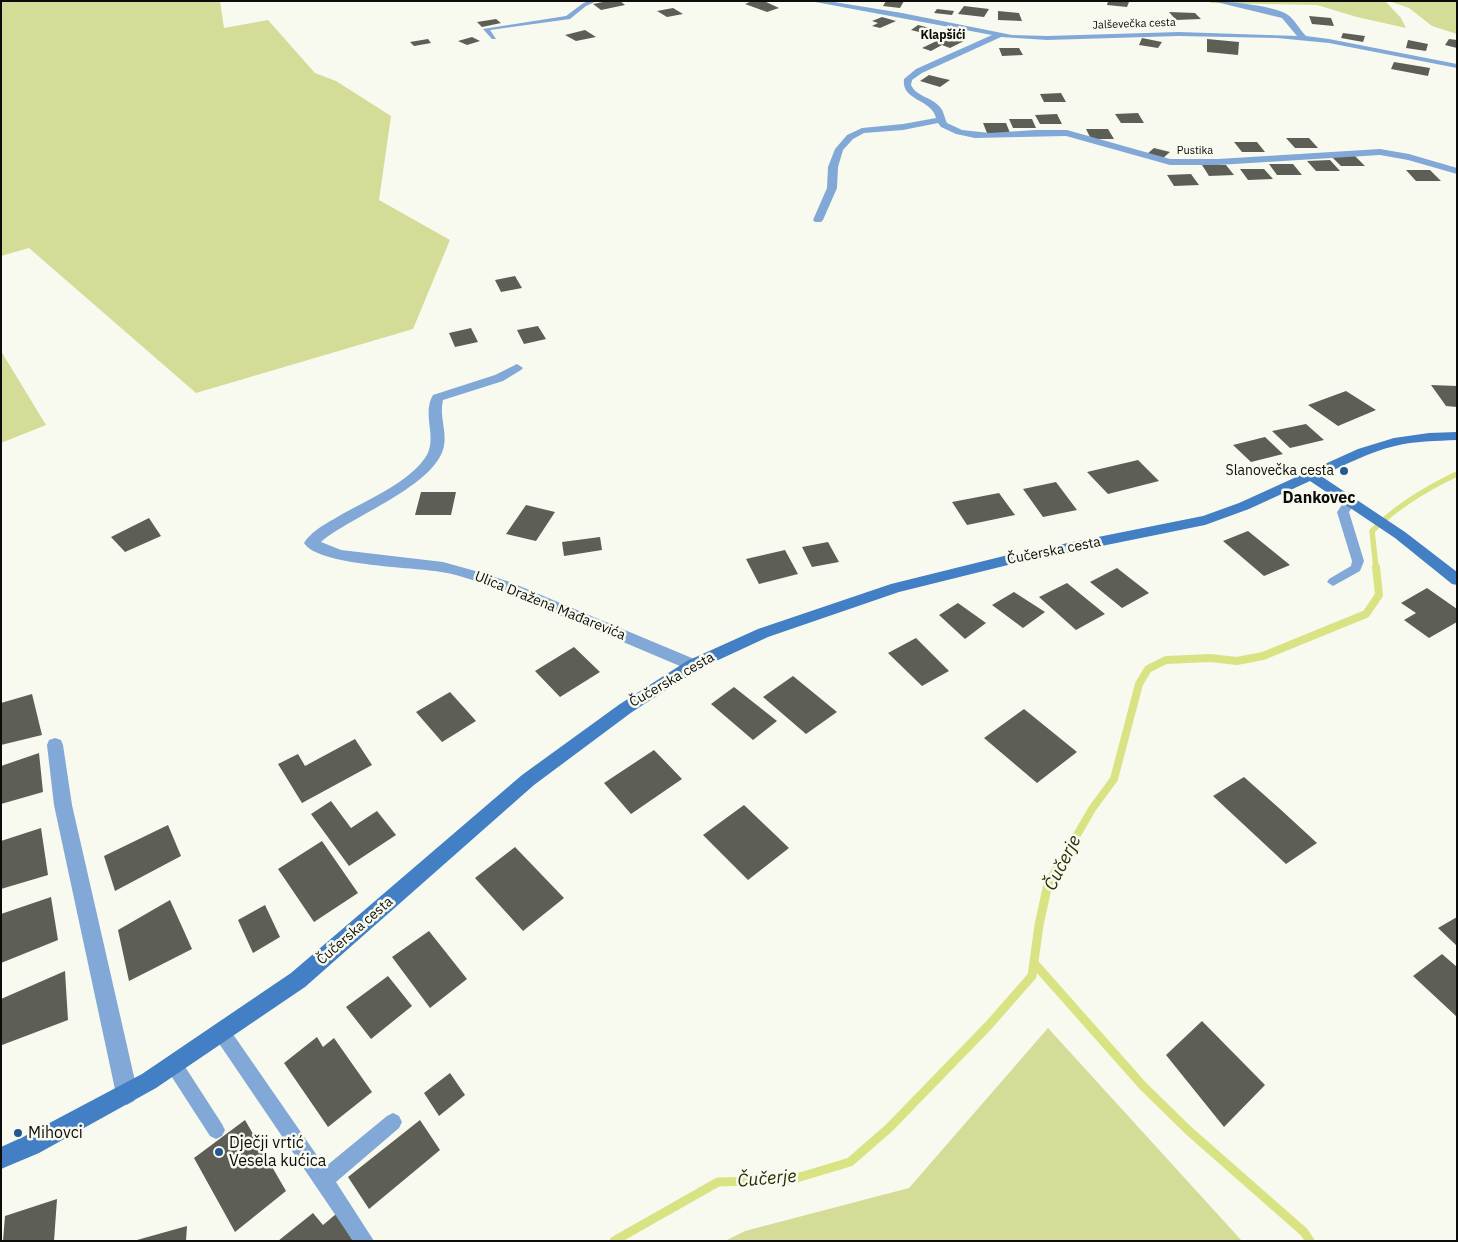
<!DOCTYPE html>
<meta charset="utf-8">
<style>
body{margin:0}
#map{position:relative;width:1458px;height:1242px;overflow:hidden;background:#f8faf0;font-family:"IBM Plex Sans",sans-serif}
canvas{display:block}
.frame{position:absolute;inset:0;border:2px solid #0c0d0a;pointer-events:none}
</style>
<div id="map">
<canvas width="1458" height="1242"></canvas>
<div class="frame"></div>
</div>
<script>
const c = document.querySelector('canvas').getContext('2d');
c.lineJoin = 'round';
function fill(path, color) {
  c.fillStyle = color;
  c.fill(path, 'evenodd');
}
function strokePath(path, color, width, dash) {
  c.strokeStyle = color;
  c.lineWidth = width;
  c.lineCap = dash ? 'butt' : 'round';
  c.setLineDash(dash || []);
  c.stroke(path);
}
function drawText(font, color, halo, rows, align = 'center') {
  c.font = font + ' "IBM Plex Sans",sans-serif';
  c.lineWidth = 5;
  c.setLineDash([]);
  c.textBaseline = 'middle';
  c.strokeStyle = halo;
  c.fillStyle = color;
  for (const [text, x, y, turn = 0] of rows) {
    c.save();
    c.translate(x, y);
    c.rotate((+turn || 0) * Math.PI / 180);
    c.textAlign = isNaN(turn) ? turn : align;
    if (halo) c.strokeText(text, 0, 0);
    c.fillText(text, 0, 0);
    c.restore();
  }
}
fill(new Path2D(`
 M1,1h219l4,27 44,-8 47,53 21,8 55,35 -12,84 71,40 -37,89 -217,64 -167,-145 -28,8z
 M1208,1h177l16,17 5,10 -49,-11 -40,-12 -106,-2z
 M1389,1h68v33l-25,-8 -23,-18z
 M1,351l45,74 -45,18z
 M1048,1028l194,213h-517l20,-10 164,-43z`), '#d4dc97');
strokePath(new Path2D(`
 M1376,568l-4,-37c25,-25 53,-42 85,-57`), '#dae383', 5.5);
strokePath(new Path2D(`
 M1059,866l33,-57 22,-30 25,-95 9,-15 18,-9 44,-2 27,3 26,-5 103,-42 13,-19 -3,-28`), '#dae383', 8);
strokePath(new Path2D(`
 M1034,963l109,123 46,45 115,101 6,9
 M614,1241l104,-59 72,-2 60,-18 39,-34 99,-102 44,-50 7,-51 9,-41 11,-19`), '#dae383', 9);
fill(new Path2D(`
 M608,1h12l5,4 -24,5 -8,-6z
 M752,1h12l15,7 -12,4 -22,-8z
 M886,1h18l-4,7 -17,-2z
 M1108,1h16l5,1 -2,5 -20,-2z
 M964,6l25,3 -5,8 -26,-3z
 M673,8l10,6 -16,3 -10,-6z
 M937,9l17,2 -2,4 -18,-2z
 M998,11l21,2 3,8 -24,-1z
 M1169,12l26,1 6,6 -25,1z
 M1309,16l22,2 3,8 -22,-2z
 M882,17l14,4 -16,7 -8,-2 6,-3 -6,-2z
 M496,19l5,4 -19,4 -5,-5z
 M918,25l12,3 -7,5 -12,-3z
 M585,30l11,7 -20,4 -11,-6z
 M1343,33l22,3 -2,6 -22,-4z
 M947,36l17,5 -14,7 -8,-3 -11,6 -9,-3z
 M472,37l8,4 -13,4 -9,-4z
 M1142,38l20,4 -4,6 -19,-3z
 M428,39l3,4 -17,3 -4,-4z
 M1207,39l32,3 -1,13 -31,-3z
 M1449,39l8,1v8l-12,-3z
 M1408,40l20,4 -2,7 -20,-3z
 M999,48h20l4,7 -21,1z
 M1394,62l36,6 -2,8 -37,-7z
 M929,75l12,3 9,2 -10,7 -20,-6z
 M1061,93l5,9h-22l-4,-8z
 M1138,113l6,10h-23l-6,-9z
 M1057,114l5,10h-22l-5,-9z
 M1009,119h23l4,9h-23z
 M983,123h23l4,10h-23z
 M1086,129h22l6,10h-23z
 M1286,138h23l9,10h-23z
 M1234,142h23l8,10h-23z
 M1154,148l16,4 -8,7 -15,-5z
 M1331,156h24l10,10h-24z
 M1330,160l10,11h-24l-9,-10z
 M1269,164h24l9,11h-25z
 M1202,165h24l8,10 -25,1z
 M1240,169h24l9,10 -25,1z
 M1406,170h24l11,11h-25z
 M1191,174l8,11 -25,1 -7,-11z
 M515,276l7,12 -21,4 -6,-12z
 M538,326l8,13 -22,5 -7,-14z
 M471,328l7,14 -23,5 -6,-14z
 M1431,385l26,1v21l-11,-1z
 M1346,391l30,19 -38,16 -30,-21z
 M1306,424l18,16 -34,8 -18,-17z
 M1265,437l18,17 -32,8 -18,-17z
 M1138,460l21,21 -51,13 -21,-22z
 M1056,482l21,28 -34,7 -20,-28z
 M421,492h35l-5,23h-36z
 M999,493l16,22 -48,10 -15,-23z
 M526,505l29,7 -19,29 -30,-7z
 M149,518l12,18 -36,16 -14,-15z
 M1248,531l42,34 -26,11 -41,-35z
 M600,537l2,13 -38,6 -2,-14z
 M828,542l11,20 -27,5 -10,-20z
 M785,550l13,24 -39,10 -13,-25z
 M1117,568l32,25 -27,15 -32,-26z
 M1067,583l38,31 -29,16 -37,-33z
 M1427,588l30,21v13l-28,16 -25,-18 12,-7 -15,-10z
 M1014,592l31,20 -22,16 -31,-23z
 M958,603l28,20 -21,16 -26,-24z
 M916,638l33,33 -27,15 -34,-33z
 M574,647l26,25 -40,25 -25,-26z
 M793,676l44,36 -31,22 -43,-37z
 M734,687l43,34 -24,19 -42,-36z
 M450,692l26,29 -34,21 -26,-30z
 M32,694l10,41 -41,10v-42z
 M1024,709l53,43 -40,31 -53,-45z
 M355,739l17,26 -70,38 -24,-39 20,-10 7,12z
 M654,750l28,29 -51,35 -27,-31z
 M39,753l4,39 -42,12v-38z
 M1244,777l36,32 37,34 -31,21 -73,-68z
 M331,801l20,27 26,-17 19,24 -47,31 -38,-52z
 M744,805l45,43 -41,32 -45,-45z
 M168,825l13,31 -66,35 -11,-35z
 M41,828l7,47 -47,14v-48z
 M322,841l36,52 -44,29 -36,-53z
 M515,847l49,51 -41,33 -48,-53z
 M51,897l7,43 -57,23v-49z
 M170,900l22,49 -63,32 -11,-51z
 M265,905l15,32 -27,16 -15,-33z
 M1457,917v29l-19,-18z
 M429,931l38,48 -37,29 -38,-51z
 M1442,954l15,13v50l-44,-41z
 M65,971l3,49 -66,25 -1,-46z
 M388,976l24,30 -41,33 -25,-32z
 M1202,1021l63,64 -41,42 -58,-72z
 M317,1037l6,10 11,-9 38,54 -44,35 -44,-64z
 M450,1073l15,22 -26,21 -15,-23z
 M245,1120l41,71 -51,41 -41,-74z
 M420,1120l20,30 -71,59 -21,-32z
 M57,1199l-3,42h-51l2,-25z
 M313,1213l10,12 13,-11 17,27h-75z
 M187,1226l-1,15h-48l-1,-1z`), '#5d5e56');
fill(new Path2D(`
 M588,1h9l-11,5 -16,13 -80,11 6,9h-4l-9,-10 83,-13 16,-12z
 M1350,498l6,4 -7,10 15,49 -4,10 -27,15 -6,-4 2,-3 22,-13 1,-5 -15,-49 9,-13z
 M222,1025l6,2 97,140 62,-51 6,-3 6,3 3,6 -3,6 -63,54 38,59h-21l-137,-202 -2,-6 2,-6z
 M174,1056l6,3 42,65 3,6 -3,6 -6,3 -6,-3 -42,-65 -3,-6 3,-6z`), '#81a8d7');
fill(new Path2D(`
 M810,1h18l74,12 110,22 35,1 132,-4 118,4 -15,-18 -70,-17c16,0 64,5 76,14 7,5 12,15 18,21l23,3 128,25v4l-128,-25 -52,-5 -98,-2 -132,4 -46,-3 -79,36 -10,7 -1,5c5,11 19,12 27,20 6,5 6,12 9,18l15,7 28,3 46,-3h31l103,29h48l162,-10 29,5 48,14v6l-49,-14 -28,-5 -162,10h-48l-104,-29 -91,2 -19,-4 -15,-7 -3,-4 -35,7 -39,3 -11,6 -10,11 -5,17 -1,21 -14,32 -2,2h-6l-2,-2 14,-32 1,-21 7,-18 12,-14 15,-7 41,-4 33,-6c-4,-19 -35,-17 -32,-39l12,-10 76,-34z
 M517,364l6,4 -2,2 -18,11 -60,19c-4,16 4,31 1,46 -8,40 -93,70 -123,96l20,8 102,12 36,10 31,10 189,79 2,4 -2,4 -6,2 -6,-2 -187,-79c-19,-7 -39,-15 -59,-18 -27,-5 -123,-6 -137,-29 6,-10 19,-18 30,-24 28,-17 72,-34 91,-61 14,-19 -4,-43 8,-63l62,-20z
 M55,738l6,2 2,5 9,60 66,289 -4,7 -7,4 -7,-4 -4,-7 -62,-289 -7,-60 2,-5z`), '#81a8d7');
fill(new Path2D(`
 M1457,432v8c-21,1 -42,1 -62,6 -26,6 -50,19 -74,30l84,56 52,40v13l-5,-1 -57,-46 -85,-57 -61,28 -44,16 -197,40 -109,27 -131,45 -69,32 -67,43 -98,73 -229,202 -149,101 -117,65 -38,16v-22l22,-10 119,-63 149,-101 231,-198 98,-71 67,-43 71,-32 133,-45 117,-29 195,-39 36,-13 119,-54 36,-11 35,-5z`), '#437fc4');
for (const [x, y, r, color] of [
 [1344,471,5,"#245890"],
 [18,1133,5,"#245890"],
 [219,1152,5,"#245890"]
]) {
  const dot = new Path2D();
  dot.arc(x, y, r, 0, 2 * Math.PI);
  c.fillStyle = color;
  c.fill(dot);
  strokePath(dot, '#f8faf0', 2);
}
drawText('11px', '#0c0d0a', '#f8faf0', [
 ["Jalševečka cesta",1134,24,-2],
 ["Pustika",1195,151]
]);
drawText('bold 12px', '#0c0d0a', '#f8faf0', [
 ["Klapšići",943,36]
]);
drawText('14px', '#0c0d0a', '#f8faf0', [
 ["Slanovečka cesta",1334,471]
], 'right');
drawText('14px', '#0c0d0a', '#f8faf0', [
 ["Čučerska cesta",1054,551,-11],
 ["Ulica Dražena Mađarevića",550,606,22],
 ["Čučerska cesta",672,680,-30],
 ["Čučerska cesta",355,931,-41]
]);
drawText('bold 16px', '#0c0d0a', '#f8faf0', [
 ["Dankovec",1319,498]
]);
drawText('16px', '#0c0d0a', '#f8faf0', [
 ["Mihovci",28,1133],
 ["Dječji vrtić",229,1143],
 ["Vesela kućica",229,1161]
], 'left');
drawText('italic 18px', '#2b2e04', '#f8faf0', [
 ["Čučerje",1063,863,-63],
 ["Čučerje",767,1179,-5]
]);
</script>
